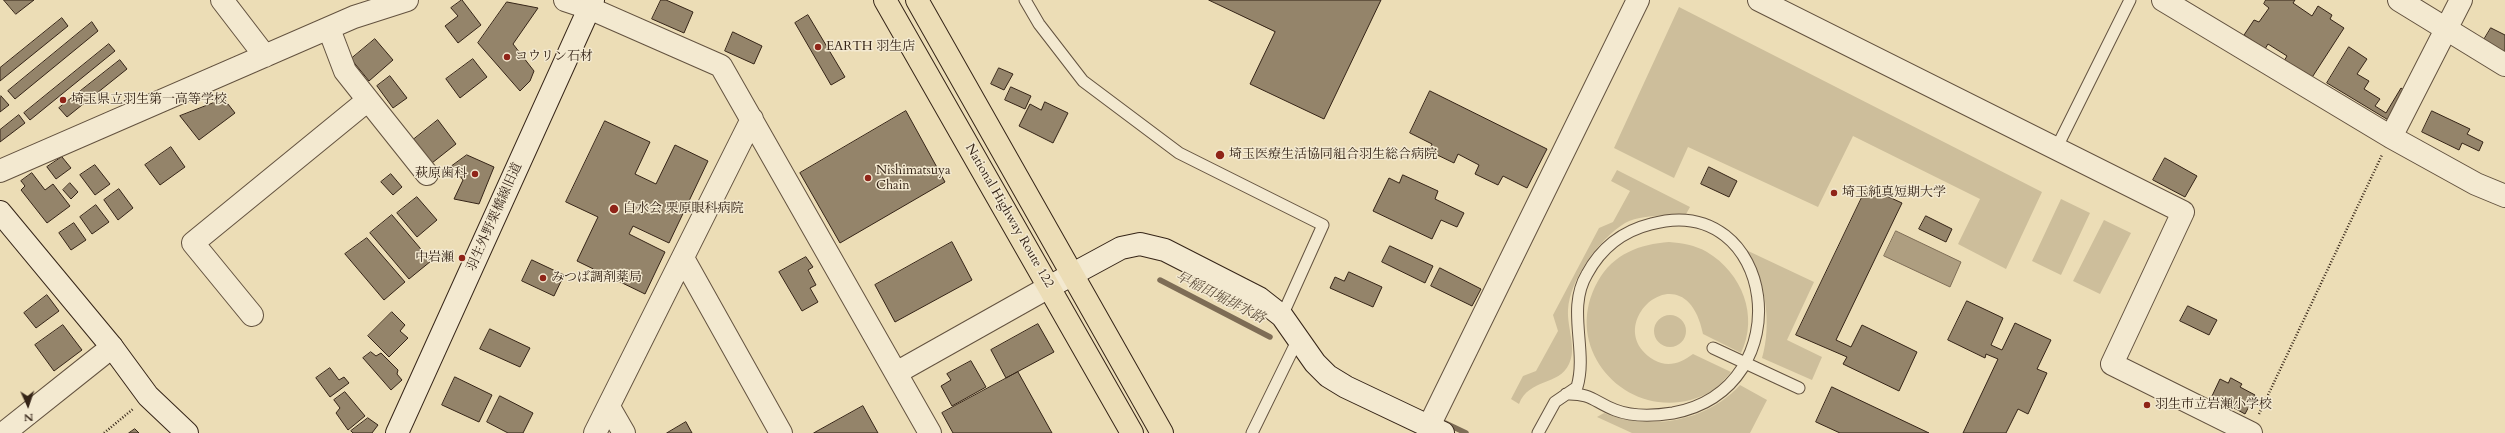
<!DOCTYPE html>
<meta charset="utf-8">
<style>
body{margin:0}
#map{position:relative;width:2505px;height:433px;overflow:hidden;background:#ecddb6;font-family:Cardo,serif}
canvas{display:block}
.north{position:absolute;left:8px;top:385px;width:40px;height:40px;-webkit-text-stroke:3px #f3e9d0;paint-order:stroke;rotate:177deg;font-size:11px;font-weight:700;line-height:16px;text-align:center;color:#352417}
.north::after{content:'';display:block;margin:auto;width:14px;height:18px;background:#352417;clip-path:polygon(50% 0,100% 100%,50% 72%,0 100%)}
</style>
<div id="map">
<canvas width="2505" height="433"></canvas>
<div class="north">N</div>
</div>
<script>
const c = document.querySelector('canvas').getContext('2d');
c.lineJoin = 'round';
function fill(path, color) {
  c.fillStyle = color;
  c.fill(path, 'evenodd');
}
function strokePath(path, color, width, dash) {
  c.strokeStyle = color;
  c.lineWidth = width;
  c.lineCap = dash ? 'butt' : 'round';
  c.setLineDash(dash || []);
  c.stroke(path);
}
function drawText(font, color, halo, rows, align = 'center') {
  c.font = font + ' Cardo,"Noto Serif JP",serif';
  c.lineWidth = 3;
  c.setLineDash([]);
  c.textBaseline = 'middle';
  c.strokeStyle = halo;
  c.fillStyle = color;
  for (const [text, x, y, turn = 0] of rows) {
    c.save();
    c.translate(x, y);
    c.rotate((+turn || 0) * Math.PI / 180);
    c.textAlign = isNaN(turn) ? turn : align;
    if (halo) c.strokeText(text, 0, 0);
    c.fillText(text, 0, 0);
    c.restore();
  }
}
fill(new Path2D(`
 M1679,7l363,185 -36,77 -48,-25 22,-45 -127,-63 -35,71 -130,-60 -14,31 -60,-30z
 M1617,170l73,37 -5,9c-16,-1 -46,-1 -60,7 -27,17 -55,56 -57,87 -1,17 9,39 1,54 -10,22 -40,14 -50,40l-8,-5 12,-23 13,-5 22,-40 -5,-16 46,-87 14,-6 17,-31 -19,-10z
 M2061,199l29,14 -29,62 -29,-14z
 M2104,220l27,13 -31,61 -27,-13z
 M1669,242c13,1 26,3 38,10 35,21 52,64 34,101l-38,-19c-18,-88 -106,-8 -49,26 14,8 27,3 39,-6l38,18c-6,7 -12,14 -19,19 -73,42 -156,-36 -114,-110 15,-27 42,-37 71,-39z
 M1746,250l68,32 -27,58 35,17 -10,23 -50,-22c10,-33 4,-80 -16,-108z
 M1654 331a16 16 0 1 1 32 0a16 16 0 1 1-32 0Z
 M1740,385l27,15 -17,33h-118l-35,-16 7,-4c47,18 102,9 136,-28z`), '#cdbe9b');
const water = new Path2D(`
 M1896,231l65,31 -11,25 -66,-31z`);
fill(water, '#ae9e80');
strokePath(water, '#7e6d56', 1);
strokePath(new Path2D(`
 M1160,280l110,57
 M1445,423l21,10`), '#7e6d56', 5.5);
const building = new Path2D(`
 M4,0h30l-18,14z
 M462,0l19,25 -23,18 -13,-17 13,-10 -7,-8z
 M661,0h5l27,12 -9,21 -32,-14z
 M1209,0h172l-57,119 -74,-35 25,-52z
 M2266,0h29l-2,3 19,13 6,-10 14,9 -2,4 14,9 -33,51 -27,-18 3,-5 -19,-12 -3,5 -21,-14 10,-15 5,2 10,-14 -5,-4z
 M507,2l31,6 -25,36 21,27 -4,10 -10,10 -42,-48z
 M808,15l37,62 -14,8 -36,-62z
 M62,18l6,8 -68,55v-13z
 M92,22l6,9 -83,68 -7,-8z
 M2491,28l14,7v21l-23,-13z
 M733,32l29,14 -8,18 -29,-13z
 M375,39l18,21 -24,21 -18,-22z
 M109,44l6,7 -85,69 -6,-7z
 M2349,47l18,12 -10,15 12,7 -5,8 16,10 -5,7 11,7 15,-25 7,5 -18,28 -63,-38z
 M473,59l14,18 -27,21 -14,-19z
 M120,60l7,9 -60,48 -8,-9z
 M999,68l14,6 -9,16 -13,-6z
 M390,76l17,22 -14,10 -16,-22z
 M1011,87l20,9 -6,13 -20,-9z
 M1430,91l117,58 -20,39 -24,-12 -5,9 -23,-11 4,-9 -21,-11 -4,9 -25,-12 3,-7 -22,-11z
 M1,96l8,9 -9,7v-15z
 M224,99l11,14 -36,27 -19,-24z
 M1045,102l23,11 -15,30 -34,-17 11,-22 11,6z
 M906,111l39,71 -105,61 -40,-70z
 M2432,111l38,18 -3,5 16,8 -4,9 -17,-8 -3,7 -37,-18z
 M19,115l6,8 -25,19v-12z
 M438,120l18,24 -24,19 -19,-23z
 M605,121l45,21 -15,32 21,10 19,-39 33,16 -39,82 -36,-17 -4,8 36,18 -20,42 -68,-33 21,-44 -32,-15z
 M171,147l14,20 -25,18 -15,-20z
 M467,155l27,12 -15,37 -25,-5 9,-19 -11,-14z
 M62,157l9,11 -15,11 -9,-12z
 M2165,158l32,18 -12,21 -32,-17z
 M95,165l15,19 -15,11 -15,-20z
 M1709,167l28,14 -8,16 -28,-13z
 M32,173l13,17 8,-6 17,22 -23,17 -26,-33 4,-4 -4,-5z
 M391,174l11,13 -9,8 -12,-13z
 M1403,175l35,16 -3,8 29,14 -7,14 -16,-7 -9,19 -59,-28 16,-33 10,5z
 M70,183l8,9 -7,7 -8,-9z
 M1867,187l35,16 -66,137 15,7 11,-22 55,27 -18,39 -56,-27 4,-7 -51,-22z
 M119,189l14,19 -15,12 -14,-20z
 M417,197l20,23 -20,17 -20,-24z
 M96,205l13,17 -17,12 -12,-17z
 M392,215l39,46 -22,18 -39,-46z
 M1926,216l26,13 -6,13 -27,-13z
 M74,223l12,17 -15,10 -12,-17z
 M367,238l38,44 -21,18 -39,-46z
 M952,242l20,38 -77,42 -20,-37z
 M1390,246l43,20 -8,17 -43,-21z
 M806,257l7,10 -5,3 8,15 -6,3 8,14 -16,9 -23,-39z
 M532,260l32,15 -10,21 -32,-15z
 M1440,268l41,21 -9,17 -41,-20z
 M1349,272l33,15 -9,20 -43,-19 5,-11 9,4z
 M47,295l12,16 -23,17 -12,-15z
 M1967,301l36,17 -12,27 11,5 13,-27 36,17 -14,29 10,4 -19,41 -10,-5 -12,24h-43l35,-74 -12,-5 -1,4 -37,-18z
 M2188,306l29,14 -8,15 -29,-14z
 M392,312l13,13 -5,6 8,7 -19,19 -21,-21z
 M1038,324l16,28 -48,26 -15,-28z
 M63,325l19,25 -28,21 -19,-26z
 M490,329l40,19 -10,19 -40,-18z
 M371,352l5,4 5,-3 17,17 -1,4 5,6 -11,10 -28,-32z
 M971,361l15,26 -34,19 -11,-20 10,-6 -4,-6z
 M330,368l9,12 5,-3 5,6 -19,14 -14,-19z
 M1018,372l34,61h-99l-11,-20z
 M455,377l37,18 -13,27 -37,-17z
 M2231,378l11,6 -2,3 15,8 -10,19 -33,-18 8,-17 8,4z
 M1832,387l97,46h-89l-24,-11z
 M345,392l20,24 -17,14 -12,-17 4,-5 -6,-8z
 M500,396l33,17 -10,20h-15l-21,-11z
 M863,406l15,27h-64z
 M368,418l10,7 -6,8h-19l-2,-2z
 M686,422l6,11h-25z
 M135,429l4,4h-10z`);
fill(building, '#94846a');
strokePath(building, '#352417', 1);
const lane = new Path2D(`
 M1025,0l14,24 44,57 96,72 144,72 -41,91
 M2056,149l74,-149
 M1713,348l86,40
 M1252,433l46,-94
 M1538,433l17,-31 22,-15c11,-37 -11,-78 10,-113 14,-26 36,-43 64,-50 124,-34 153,164 22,189 -19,3 -40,4 -58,-3 -21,-8 -23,-17 -49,-16`);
const street = new Path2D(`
 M222,0l43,56
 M565,0l24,8 132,58 209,367
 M1759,0l424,212 -71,152 139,69
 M2163,0l228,137 85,47 29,12
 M2399,0l106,65
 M329,29l16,42 23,29
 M2391,137l70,-137
 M0,171l354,-154 53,-17
 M683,258l98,175
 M252,315l-59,-72 175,-143 59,74
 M896,373l153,-86
 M609,407l15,26
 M1429,426l209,-426
 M4,433l108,-86
 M595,433l157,-314`);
const secondary = new Path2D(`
 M0,212l112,135 36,49 39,37
 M1049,287l72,-39 19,-4 25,6 94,48 23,18 33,47 13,13 18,11 97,46
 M397,433l196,-433`);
const highway = new Path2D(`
 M885,0l247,433
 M917,0l245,433`);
strokePath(lane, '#63523f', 13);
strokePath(street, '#63523f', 24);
strokePath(secondary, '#352417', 24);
strokePath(highway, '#352417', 24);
strokePath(new Path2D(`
 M2259,414l123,-259
 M104,433l29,-24`), '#352417', 2.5, [1, 2]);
strokePath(lane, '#f3e9d0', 11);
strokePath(street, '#f3e9d0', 22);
strokePath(secondary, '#f3e9d0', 22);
strokePath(highway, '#ecddb6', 22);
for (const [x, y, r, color] of [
 [818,47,4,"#8f2418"],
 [507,57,4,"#8f2418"],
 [63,100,4,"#8f2418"],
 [1220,155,5,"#8f2418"],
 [475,174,4,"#8f2418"],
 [868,178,4,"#8f2418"],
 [1834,193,4,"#8f2418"],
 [614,209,5,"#8f2418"],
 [462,258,4,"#8f2418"],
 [543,278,4,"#8f2418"],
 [2147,405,4,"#8f2418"]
]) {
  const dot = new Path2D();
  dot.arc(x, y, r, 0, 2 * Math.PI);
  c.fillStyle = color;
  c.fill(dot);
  strokePath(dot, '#f3e9d0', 1.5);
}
drawText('13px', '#352417', '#f3e9d0', [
 ["EARTH 羽生店",826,47],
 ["コウリン石材",515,57],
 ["埼玉県立羽生第一高等学校",71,100],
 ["埼玉医療生活協同組合羽生総合病院",1229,155],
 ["Nishimatsuya",876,171],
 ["Chain",876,186],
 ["萩原歯科",467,174,"right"],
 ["埼玉純真短期大学",1842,193],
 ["白水会 栗原眼科病院",623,209],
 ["中岩瀬",454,258,"right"],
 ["みつば調剤薬局",551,278],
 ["羽生市立岩瀬小学校",2155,405]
], 'left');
drawText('13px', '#352417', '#f3e9d0', [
 ["National Highway Route 122",1009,216,60],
 ["羽生外野栗橋線旧道",495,217,-66]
]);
drawText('italic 14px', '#5f4f3c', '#f3e9d0', [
 ["早稲田堀排水路",1220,298,27]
]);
</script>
